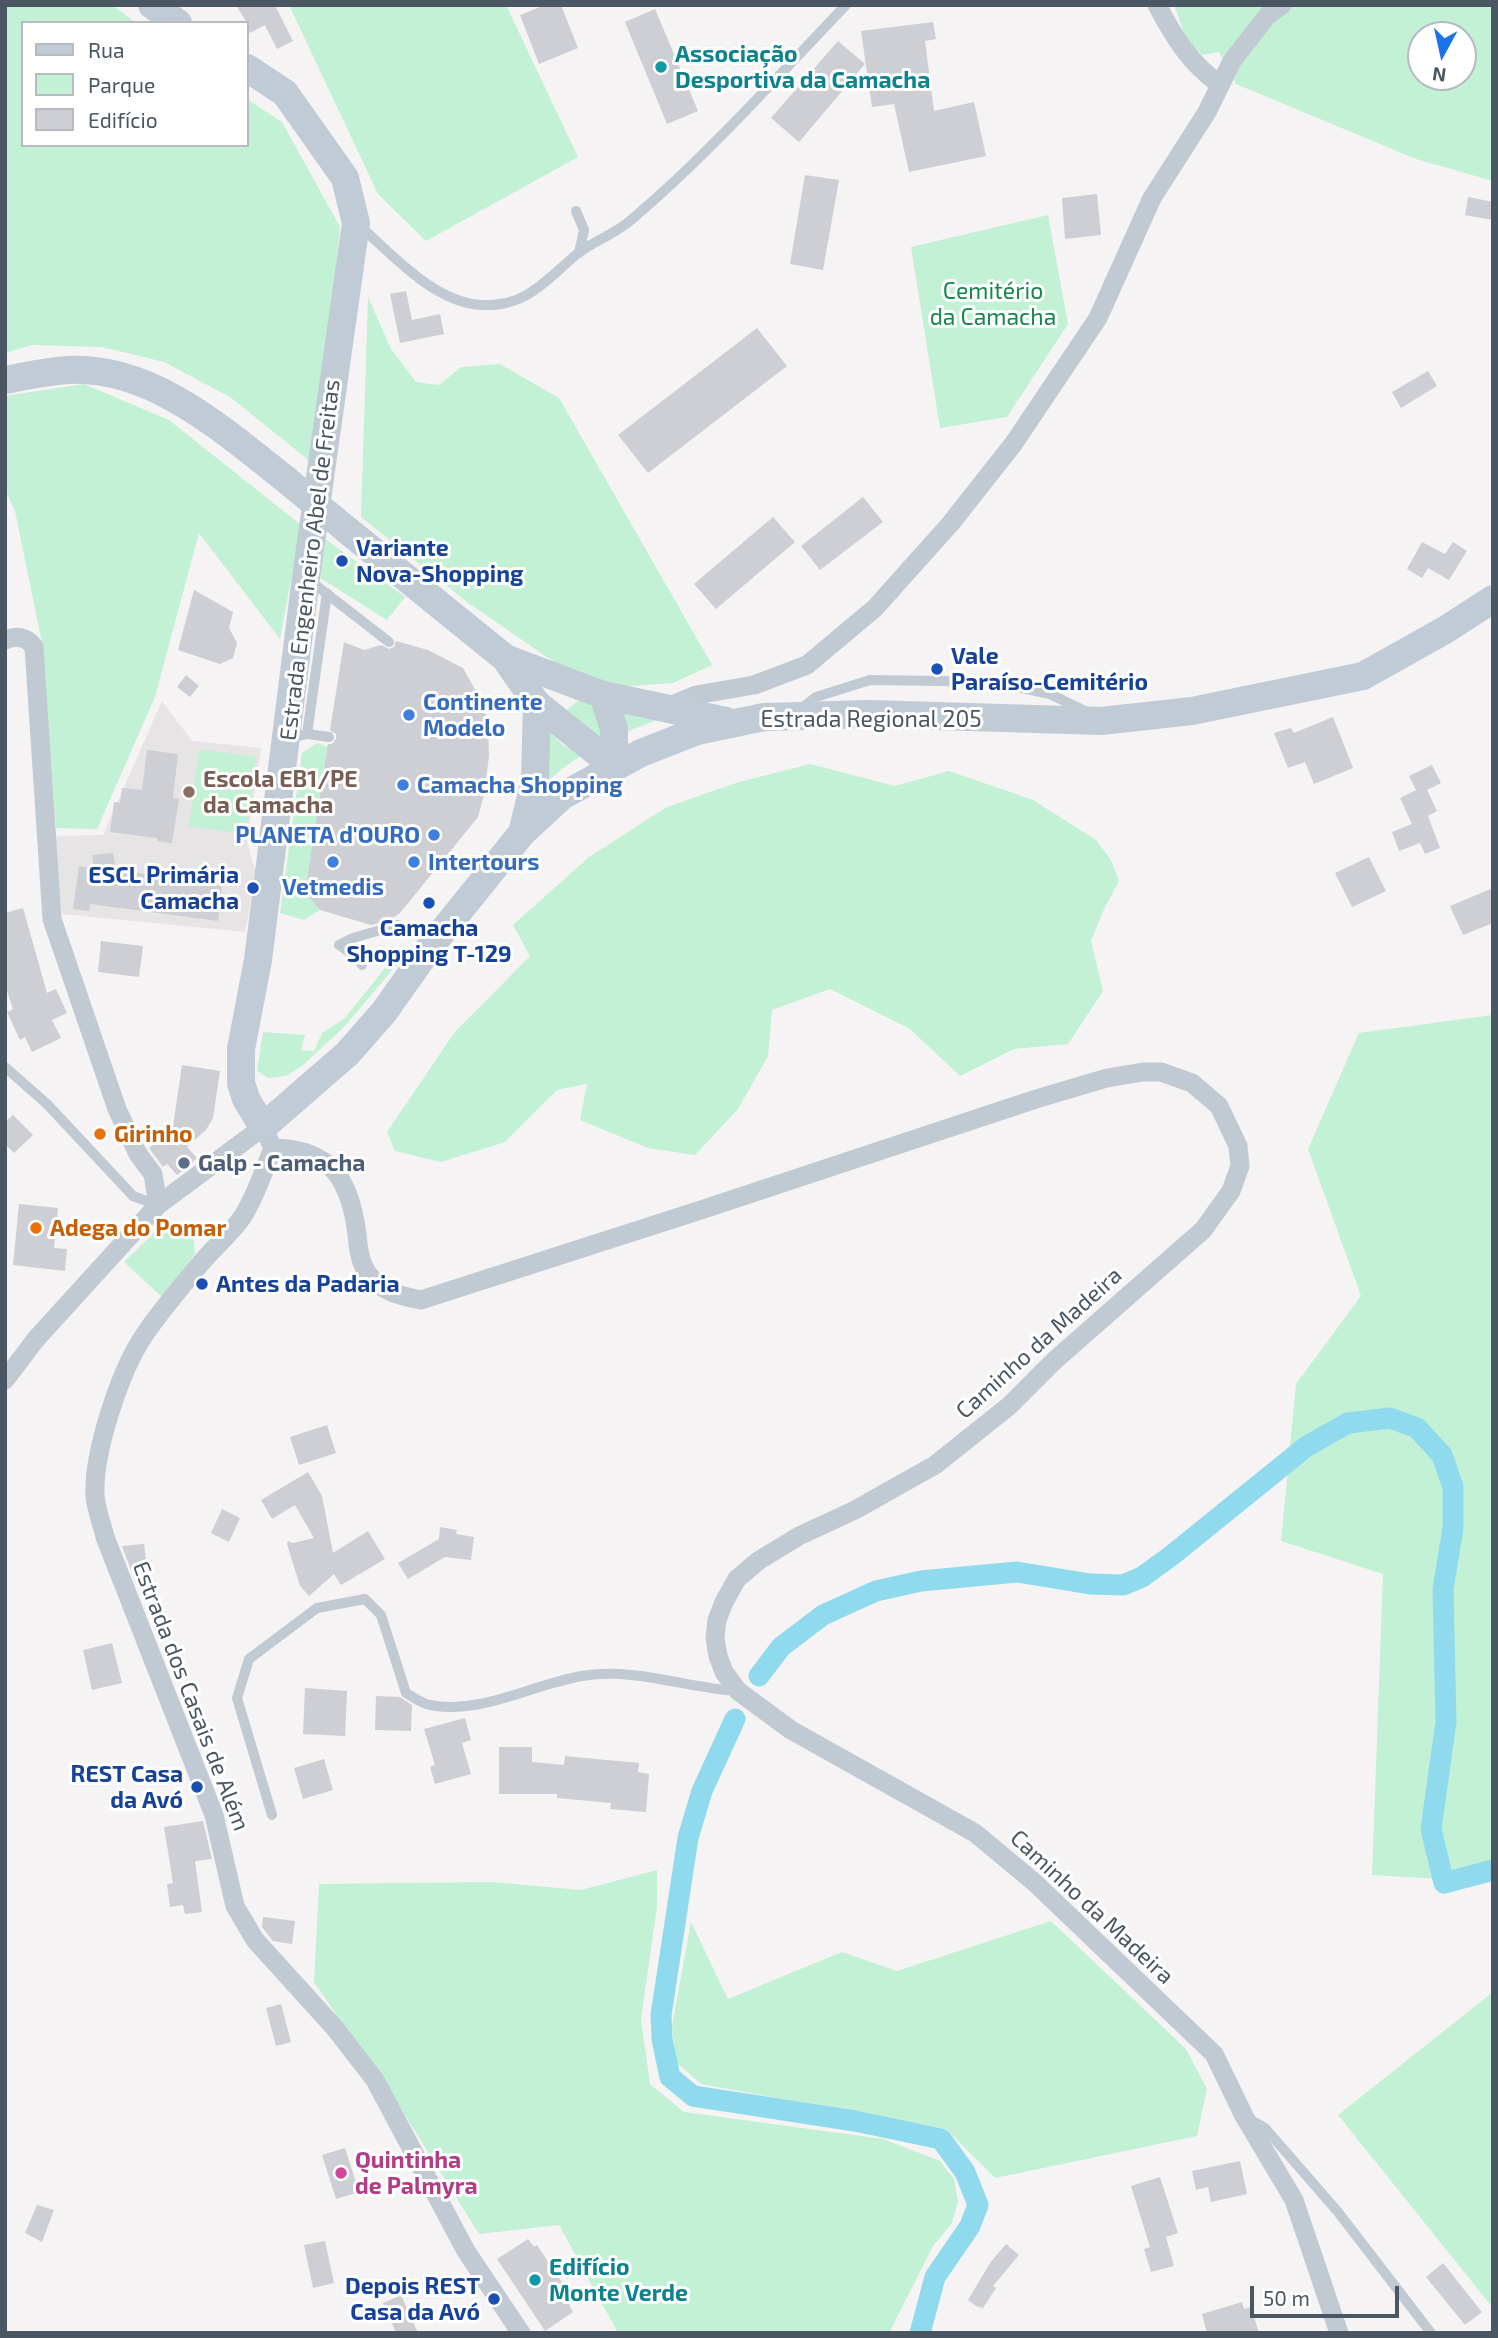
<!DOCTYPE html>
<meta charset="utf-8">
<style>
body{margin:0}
#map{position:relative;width:1498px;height:2338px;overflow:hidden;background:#f5f3f3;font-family:"Exo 2",sans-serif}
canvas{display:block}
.frame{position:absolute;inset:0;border:7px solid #4a5661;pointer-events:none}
.legend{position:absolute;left:21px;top:21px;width:228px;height:126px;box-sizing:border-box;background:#fff;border:2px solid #b7bbc0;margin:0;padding:9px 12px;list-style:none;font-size:21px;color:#4a5661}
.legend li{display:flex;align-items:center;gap:14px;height:35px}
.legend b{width:35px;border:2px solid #b7bbc0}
.north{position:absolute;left:1407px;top:21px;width:70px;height:70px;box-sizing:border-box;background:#fff;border:2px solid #b7bbc0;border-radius:50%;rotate:188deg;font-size:19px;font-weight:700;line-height:28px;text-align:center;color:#4a5661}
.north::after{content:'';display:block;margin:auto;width:24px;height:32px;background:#1a73e8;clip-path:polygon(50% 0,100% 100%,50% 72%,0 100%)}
.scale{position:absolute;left:1250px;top:2286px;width:149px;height:32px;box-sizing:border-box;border:4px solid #4a5661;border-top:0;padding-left:9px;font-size:21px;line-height:24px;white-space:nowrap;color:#4a5661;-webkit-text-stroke:5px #fff;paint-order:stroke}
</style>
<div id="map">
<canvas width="1498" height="2338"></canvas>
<div class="frame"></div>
<ul class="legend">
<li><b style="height:9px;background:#c1cbd6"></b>Rua</li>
<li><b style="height:19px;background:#c3f1d5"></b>Parque</li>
<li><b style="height:19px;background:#cdcfd5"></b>Edifício</li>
</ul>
<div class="north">N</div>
<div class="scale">50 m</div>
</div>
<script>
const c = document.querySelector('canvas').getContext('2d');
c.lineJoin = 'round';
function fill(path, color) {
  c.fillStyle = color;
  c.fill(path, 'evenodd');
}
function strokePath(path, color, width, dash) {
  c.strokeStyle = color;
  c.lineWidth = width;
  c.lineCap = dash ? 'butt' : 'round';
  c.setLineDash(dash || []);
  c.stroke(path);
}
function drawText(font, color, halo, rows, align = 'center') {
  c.font = font + ' "Exo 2",sans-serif';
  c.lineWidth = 6;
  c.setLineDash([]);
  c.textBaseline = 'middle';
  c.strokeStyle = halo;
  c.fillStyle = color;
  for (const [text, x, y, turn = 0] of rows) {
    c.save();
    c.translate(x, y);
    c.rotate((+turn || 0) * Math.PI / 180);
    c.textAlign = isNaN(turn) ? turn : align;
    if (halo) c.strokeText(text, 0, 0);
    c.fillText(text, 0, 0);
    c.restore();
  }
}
fill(new Path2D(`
 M162,701l30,40 69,7 -14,94 9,31 -11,59 -183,-18 -9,-78 50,-1z`), '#e6e4e5');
fill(new Path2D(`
 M5,5h107l24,18h-113v122h224v-46l35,23 58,105 -24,239 -86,-69 -66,-35 -62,-15 -70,-2 -27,8z
 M289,5h217l72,152 -152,84 -48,-47z
 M1174,5h319v176l-77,-22 -180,-75 -17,-32 -17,3 -16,-16zM1421,35h42v42h-42z
 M1048,215l20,109 -61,93 -67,11 -29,-181z
 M368,297l23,52 25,33 23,3 22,-18 39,-3 59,34 153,267 -39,18 -58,4 -45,-14 -103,-71 -106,-85z
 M84,384l85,36 132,105 -21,114 -81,-106 -44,164 -58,132 -41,-1 -14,-185 -27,-132 -10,-21v-94z
 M320,535l85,62 -18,23 -73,-46z
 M578,701c21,1 22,22 27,39l-15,-5 -23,-21 1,-6z
 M620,708l41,10 -32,13z
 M547,729l16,16 19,10 -19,13 -17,15z
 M317,743l11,4 -23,145 15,18 -16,10 -24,-7 22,-160z
 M199,749l57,8 -10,77 -57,-8z
 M810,764l85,22 54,-15 84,29 63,40 15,20 8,21 -15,28 -13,32 12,50 -35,53 -54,5 -54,27 -50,-47 -80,-40 -58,21 -4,46 -30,53 -43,46 -47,-7 -68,-28 7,-36 -30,6 -52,52 -64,20 -46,-11 -8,-19 67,-99 76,-77 -17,-31 76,-68 78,-50 72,-25z
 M386,952l13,10 -55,65 -42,39 -16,10 -18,2 -11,-7 6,-39 42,3 -4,15 13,1 8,-18 22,-14 45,-56 -6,-6z
 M1493,1015v867l-121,-7 11,-301 -102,-33 15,-157 65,-88 -53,-147 51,-116z
 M164,1223l30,17 1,14 -32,44 -39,-36z
 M657,1870v37l-16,112 9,65 34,28 199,27 57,22 14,18 4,23 -6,21 -19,23 -44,87h-271l-59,-108 -80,9 -79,-127 -86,-125 5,-98 173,-2 89,8z
 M1051,1921l135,128 21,40 -10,47 -202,42 -49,-49 -245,-45 -25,-22 -4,-36 19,-104 37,77 114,-47 55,19z
 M1493,1992v316l-155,-193z`), '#c3f1d5');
strokePath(new Path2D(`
 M759,1676l22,-29 42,-32 53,-24 45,-10 96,-9 73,12 33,1 19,-8 29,-21 136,-110 41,-23 42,-5 27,10 25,27 11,32v41l-10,61 3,133 -15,107 13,54 49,-13
 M735,1719l-33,72 -14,47 -27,177 1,24 8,38 23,19 162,25 86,18 24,33 13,33 -8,21 -35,51 -15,56`), '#90daee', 21);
fill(new Path2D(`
 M236,5h39l18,36 -16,8 -12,-24 -15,8 -3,-10z
 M545,5h16l17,43 -39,16 -19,-49z
 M655,9l43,102 -31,13 -42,-102z
 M933,22l3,17 -11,2 9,70 40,-9 12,54 -77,16 -15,-68 -22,3 -11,-76z
 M838,41l27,23 -66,78 -28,-24z
 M805,175l34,5 -16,90 -33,-6z
 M1097,194l4,41 -36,4 -3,-41z
 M1468,197l25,5v18l-28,-5z
 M406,291l6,29 28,-6 4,20 -44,9 -10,-49z
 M757,328l30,38 -139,107 -30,-38z
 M1428,371l9,15 -36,22 -9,-16z
 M863,497l20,25 -63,48 -19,-24z
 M773,517l22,25 -79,67 -22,-25z
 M1422,542l23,12 8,-12 14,9 -18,29 -21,-12 -6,10 -15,-9z
 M194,590l39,22 -4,16 8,15 -4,15 -13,6 -42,-14z
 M396,641l32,9 35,18 18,32 7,22 1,34 -5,39 -6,22 -78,96 -10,7 -19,5 -51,-15 -15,-18 23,-148h4l4,-5v-5l-6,-4 14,-88 20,8 17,-5 8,4 5,-2z
 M186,675l13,11 -9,11 -13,-10z
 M1333,717l20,51 -39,16 -9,-22 -17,6 -14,-35 17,-5 3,5z
 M147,750l31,4 -5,44 6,1 -7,44 -15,-2v-3l-47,-6 4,-30 6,1 2,-15 20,2z
 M1432,765l9,18 -14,7 10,21 -9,5 12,32 -15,6 -5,-11 -21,8 -7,-19 20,-8 -12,-26 16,-8 -7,-14z
 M113,853l3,17 106,14 -4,37 -128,-17 -1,7 -16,-2 6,-43 15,2 -2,-13z
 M1369,857l17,34 -34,16 -17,-34z
 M1493,888v35l-30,12 -13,-29z
 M23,908l24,85 9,-4 11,24 -15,7 9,18 -29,14 -7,-15 -5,3 -13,-28 6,-3 -8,-24v-72z
 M101,941l42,5 -4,31 -41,-5z
 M182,1065l38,6 -7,47 -7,12 -19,17 10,11 -20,17 -10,-11 -4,3 -14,-19 24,-22z
 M13,1115l20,20 -19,18 -9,-9v-22z
 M19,1204l39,4 -4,40 13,1 -2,22 -52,-6z
 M327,1425l9,28 -37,12 -9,-28z
 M308,1472l14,24 11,57 35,-22 17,28 -44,26 -7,-11 -25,22 -9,-10 -13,-42 1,-3 5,2 21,-5 -19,-33 -23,14 -11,-19z
 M222,1509l18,9 -11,24 -18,-9z
 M440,1527l17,3 -1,4 18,3 -3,23 -26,-3 -37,22 -10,-16 41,-24z
 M144,1544l5,41 -12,1 -15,-40z
 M112,1643l10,40 -30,7 -9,-40z
 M305,1688l42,3 -2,45 -42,-2z
 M376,1696l24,1 12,8 -1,26 -36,-1z
 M465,1718l6,22 -9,3 9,31 -36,10 -5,-17 5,-2 -11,-36z
 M499,1747h33v15l32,3 1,-9 74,7 -1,9 11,2 -3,38 -36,-3 1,-6 -54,-5v-4h-58z
 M324,1759l9,31 -30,9 -9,-31z
 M203,1821l9,38 -17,2 7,51 -17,2 -2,-9 -13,2 -3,-23 6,-1 -9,-56z
 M263,1917l32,4 -3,23 -19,-3 -11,-14z
 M281,2004l10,38 -15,4 -10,-38z
 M345,2148l14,44 -23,7 -14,-44z
 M1240,2161l7,33 -36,8 -3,-15 -12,3 -4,-19z
 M1160,2177l18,56 -12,4 8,29 -23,6 -7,-23 6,-2 -19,-61z
 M37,2205l17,5 -12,32 -17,-9z
 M528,2239l6,8 3,-2 37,56 -5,4 4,7 -28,19 -48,-72z
 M325,2241l9,42 -21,5 -9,-43z
 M1006,2244l13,11 -26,31 3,2 -13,20 -7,-2 -8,-6 22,-37z
 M1443,2263l39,49 -17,13 -39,-48z
 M401,2295l17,38h-22l-13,-30z
 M1242,2302l2,7 7,-2 8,26h-52l-5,-19z`), '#cdcfd5');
strokePath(new Path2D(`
 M576,211l8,19 -5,23
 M359,225c32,29 76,78 123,80 45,2 64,-25 95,-51 17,-13 38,-20 54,-34 77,-65 145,-142 215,-215
 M309,580l80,62
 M801,709l15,-12 54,-17 74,1 64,4 42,9 39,19
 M307,734l20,-141
 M287,739l20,-5 22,3
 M362,965l-7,-9 -16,-11 14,-7 45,-13
 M5,1067l42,37 86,92 24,9
 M272,1815l-35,-117 12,-39 68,-51 48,-9 16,16 25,78c7,4 16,11 24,12 51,10 103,-21 152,-29 53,-9 104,12 155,15
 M1251,2120l14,8 73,84 93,121`), '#c1cad2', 10);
strokePath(new Path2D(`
 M1157,5c17,32 32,57 62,79
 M5,640c11,-5 22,-3 29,7l18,272 65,190 21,45 15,20 5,31
 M665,708l31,-13 58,-10 53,-20 68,-57 76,-85 63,-80 84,-125 54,-120 55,-86 25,-51 36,-46 14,-10
 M273,1148c59,1 77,32 84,86 1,13 3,31 12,41 13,17 32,21 52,25l283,-91 332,-110 71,-21 36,-6h18l31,11 27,23 19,40 2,20 -9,25 -28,39 -149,131 -45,45 -74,59 -80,45 -56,26 -41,25 -21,18 -13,23 -7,18 -2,18 3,18 6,16 14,19 53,39 184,103 59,49 180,172 30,62 50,84 45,133
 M5,1380l31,-41 122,-134 105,-78 10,21c-9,22 -17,47 -30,68 -12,18 -29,31 -42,47 -19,23 -40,47 -56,71 -25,36 -52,119 -50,162 1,13 7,28 10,41l109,278 21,91 20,34 79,87 41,53 91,171 55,82`), '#c1cad2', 19);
strokePath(new Path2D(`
 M152,5l26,18
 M247,68l38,25 60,85 11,45 -50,354 -48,383 -17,89v34l5,16 17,28 84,-73 37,-42 46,-65 92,-114 40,-37 79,-43 56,-22 67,-14 107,-3 230,7 91,-10 171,-35 82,-46 48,-31
 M5,380c21,-4 42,-9 64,-10 83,-4 154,60 215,108
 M347,530l158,128 32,46 77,62
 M505,658l98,37 123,26
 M603,695l11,34v37
 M522,833l13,-53 2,-76`), '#c1cbd6', 28);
strokePath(new Path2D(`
 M284,478l63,52`), '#c1cbd6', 28);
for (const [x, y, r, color] of [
 [661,67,7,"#0f9aa8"],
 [342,561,7,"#1a4fb4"],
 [937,669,7,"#1a4fb4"],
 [409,715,7,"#3f7fe0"],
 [403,785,7,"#3f7fe0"],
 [189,792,7,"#8d6e63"],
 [434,835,7,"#3f7fe0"],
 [333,862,7,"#3f7fe0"],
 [414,862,7,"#3f7fe0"],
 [253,888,7,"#1a4fb4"],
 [429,903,7,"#1a4fb4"],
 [100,1134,7,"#e8710a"],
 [184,1163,7,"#5c6f8a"],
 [36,1228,7,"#e8710a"],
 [202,1284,7,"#1a4fb4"],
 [197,1787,7,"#1a4fb4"],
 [341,2173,7,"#d1479c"],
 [535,2280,7,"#0f9aa8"],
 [494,2299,7,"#1a4fb4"]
]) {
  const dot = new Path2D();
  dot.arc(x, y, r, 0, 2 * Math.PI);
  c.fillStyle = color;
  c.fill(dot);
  strokePath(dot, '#fff', 2.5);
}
drawText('bold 23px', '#0d838f', '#fff', [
 ["Associação",675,54],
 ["Desportiva da Camacha",675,80],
 ["Edifício",549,2267],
 ["Monte Verde",549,2293]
], 'left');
drawText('23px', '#17864f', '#fff', [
 ["Cemitério",993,291],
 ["da Camacha",993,317]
]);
drawText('bold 23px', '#164399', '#fff', [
 ["Variante",356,548],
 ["Nova-Shopping",356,574],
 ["Vale",951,656],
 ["Paraíso-Cemitério",951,682],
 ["ESCL Primária",239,875,"right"],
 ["Camacha",239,901,"right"],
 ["Camacha",429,928,"center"],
 ["Shopping T-129",429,954,"center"],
 ["Antes da Padaria",216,1284],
 ["REST Casa",183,1774,"right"],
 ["da Avó",183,1800,"right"],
 ["Depois REST",480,2286,"right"],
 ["Casa da Avó",480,2312,"right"]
], 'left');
drawText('23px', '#4a5661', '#fff', [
 ["Estrada Engenheiro Abel de Freitas",310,560,-83],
 ["Estrada Regional 205",871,719],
 ["Caminho da Madeira",1039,1343,-42],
 ["Estrada dos Casais de Além",191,1696,69],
 ["Caminho da Madeira",1092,1907,43]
]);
drawText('bold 23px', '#366cbe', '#fff', [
 ["Continente",423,702],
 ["Modelo",423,728],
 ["Camacha Shopping",417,785],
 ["PLANETA d'OURO",420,835,"right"],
 ["Intertours",428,862],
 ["Vetmedis",333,887,"center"]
], 'left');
drawText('bold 23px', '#785e54', '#fff', [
 ["Escola EB1/PE",203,779],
 ["da Camacha",203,805]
], 'left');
drawText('bold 23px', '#c56008', '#fff', [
 ["Girinho",114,1134],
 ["Adega do Pomar",50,1228]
], 'left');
drawText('bold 23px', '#4e5e75', '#fff', [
 ["Galp - Camacha",198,1163]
], 'left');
drawText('bold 23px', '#b23c85', '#fff', [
 ["Quintinha",355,2160],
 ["de Palmyra",355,2186]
], 'left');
</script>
